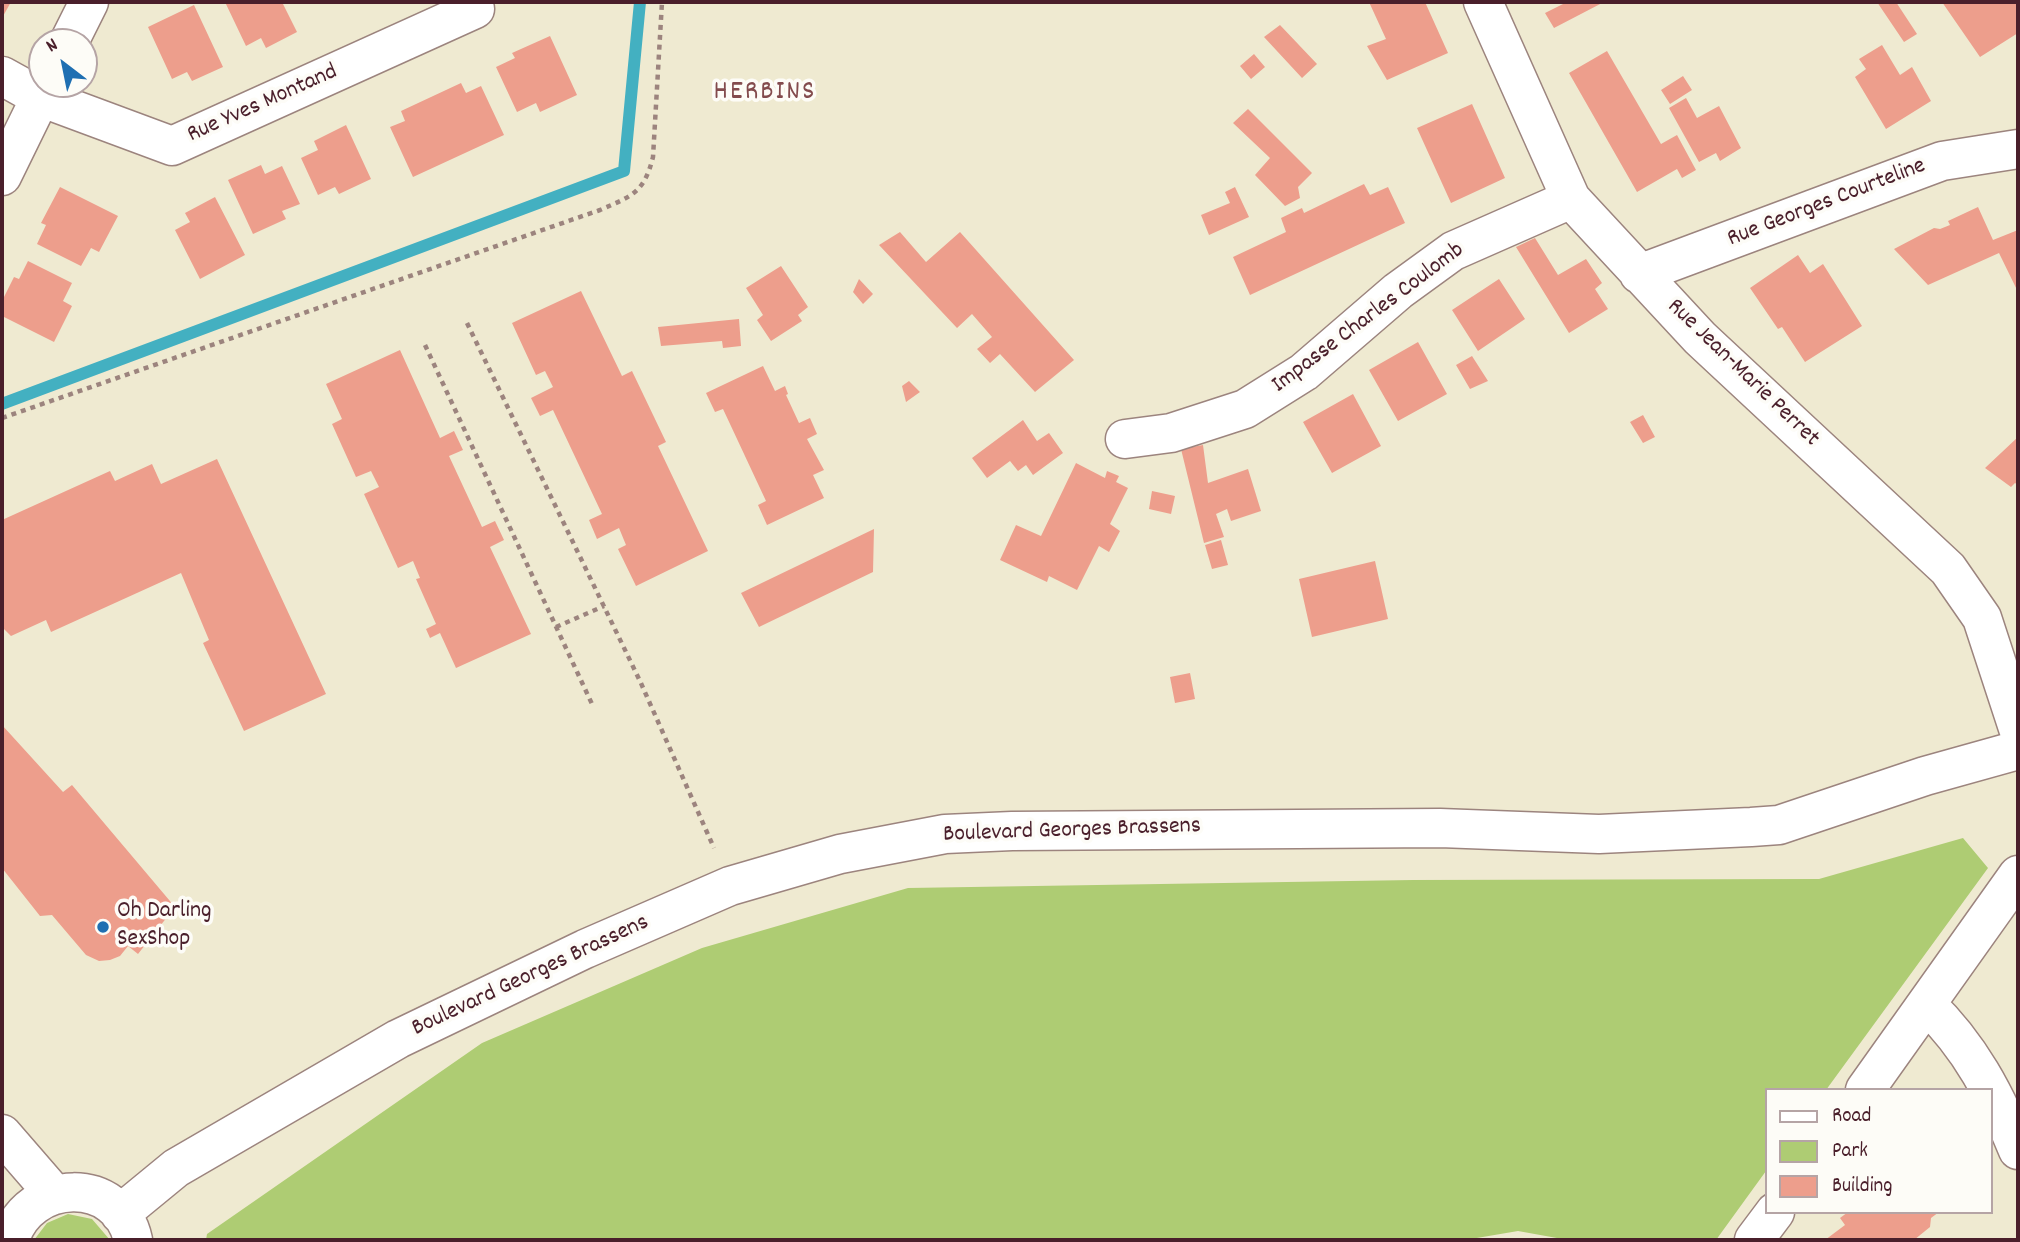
<!DOCTYPE html>
<style>
body{margin:0}
#map{position:relative;width:2020px;height:1242px;overflow:hidden;background:#efead1;font-family:Dekko,sans-serif}
canvas{display:block}
.frame{position:absolute;inset:0;border:4px solid #4a1f2b;pointer-events:none}
.legend{position:absolute;left:1765px;top:1088px;width:228px;height:126px;box-sizing:border-box;background:#fdfcf7;border:2px solid #b5a4a5;margin:0;padding:9px 12px;list-style:none;font-size:21px;color:#4a1f2b}
.legend li{display:flex;align-items:center;gap:14px;height:35px}
.legend b{width:35px;border:2px solid #b5a4a5}
.north{position:absolute;left:28px;top:28px;width:70px;height:70px;box-sizing:border-box;background:#fdfcf7;border:2px solid #b5a4a5;border-radius:50%;rotate:328deg;font-size:19px;font-weight:700;line-height:28px;text-align:center;color:#4a1f2b}
.north::after{content:'';display:block;margin:auto;width:24px;height:32px;background:#1f6fb2;clip-path:polygon(50% 0,100% 100%,50% 72%,0 100%)}
</style>
<div id="map">
<canvas width="2020" height="1242"></canvas>
<div class="frame"></div>
<ul class="legend">
<li><b style="height:9px;background:#fff"></b>Road</li>
<li><b style="height:19px;background:#aecc73"></b>Park</li>
<li><b style="height:19px;background:#ed9e8c"></b>Building</li>
</ul>
<div class="north">N</div>
</div>
<script>
const c = document.querySelector('canvas').getContext('2d');
c.lineJoin = 'round';
function fill(path, color) {
  c.fillStyle = color;
  c.fill(path, 'evenodd');
}
function strokePath(path, color, width, dash) {
  c.strokeStyle = color;
  c.lineWidth = width;
  c.lineCap = dash ? 'butt' : 'round';
  c.setLineDash(dash || []);
  c.stroke(path);
}
function drawText(font, color, halo, rows, align = 'center') {
  c.font = font + ' Dekko,sans-serif';
  c.lineWidth = 7;
  c.setLineDash([]);
  c.textBaseline = 'middle';
  c.strokeStyle = halo;
  c.fillStyle = color;
  for (const [text, x, y, turn = 0] of rows) {
    c.save();
    c.translate(x, y);
    c.rotate((+turn || 0) * Math.PI / 180);
    c.textAlign = isNaN(turn) ? turn : align;
    if (halo) c.strokeText(text, 0, 0);
    c.fillText(text, 0, 0);
    c.restore();
  }
}
fill(new Path2D(`
 M1963,838l25,30 -162,222h-60v81l-50,69h-148l-50,-9 -53,9h-1259l1,-6 275,-191 220,-95 206,-60 505,-8 406,-1z
 M68,1214l24,5 18,21h-76l13,-17z`), '#aecc73');
strokePath(new Path2D(`
 M2,404l622,-233 16,-169`), '#43b0c1', 12);
fill(new Path2D(`
 M2,2h9l-9,16z
 M225,2h57l15,30 -31,16 -5,-10 -15,8z
 M1369,2h56l23,51 -61,27 -20,-34 19,-7z
 M1567,2h37l-50,26 -9,-15z
 M1877,2h19l21,32 -13,8z
 M1942,2h76v31l-38,24z
 M194,5l29,62 -31,14 -5,-9 -15,7 -24,-52z
 M1280,25l37,39 -15,14 -38,-41z
 M550,36l27,59 -37,17 -4,-9 -19,9 -21,-45 19,-9 -3,-5z
 M1882,45l18,30 12,-8 19,34 -45,28 -31,-52 11,-8 -7,-10z
 M1607,51l54,93 16,-9 19,35 -14,8 -5,-9 -40,23 -68,-119z
 M1254,54l11,13 -14,12 -11,-13z
 M1683,76l9,14 -22,14 -9,-14z
 M461,83l5,10 15,-7 23,49 -91,42 -23,-50 15,-6 -4,-10z
 M1686,98l11,20 22,-12 22,42 -21,13 -4,-8 -17,9 -30,-54z
 M1472,104l33,74 -54,25 -34,-75z
 M1248,109l64,64 -14,14 2,11 -15,8 -30,-31 15,-17 -37,-35z
 M346,125l25,54 -32,15 -4,-7 -17,8 -17,-37 17,-8 -4,-9z
 M261,165l4,9 17,-8 18,38 -18,7 4,8 -33,15 -25,-54z
 M1364,184l6,11 18,-8 17,36 -155,72 -17,-38 53,-25 -5,-14 21,-10 2,5z
 M60,187l58,29 -19,36 -8,-4 -10,18 -44,-22 9,-19 -5,-2z
 M1235,187l14,30 -40,18 -8,-20 29,-12 -5,-11z
 M215,197l30,58 -45,24 -25,-49 15,-8 -5,-9z
 M1978,207l15,33 25,-10v62l-19,-39 -71,32 -34,-36 40,-21 6,1 10,-4 -2,-4z
 M900,232l26,30 34,-30 114,128 -39,32 -35,-38 -10,9 -13,-14 15,-12 -20,-23 -15,14 -78,-83z
 M1535,238l23,37 28,-16 16,24 -7,6 13,20 -39,24 -53,-86z
 M1798,255l12,18 13,-9 39,62 -57,36 -23,-35 -4,2 -28,-41z
 M28,261l44,22 -9,18 9,5 -18,36 -52,-26v-15l12,-24 5,2z
 M781,266l27,41 -10,8 4,6 -31,20 -14,-21 6,-5 -17,-27z
 M859,279l14,15 -10,10 -10,-12z
 M1499,279l26,40 -47,32 -26,-41z
 M581,291l41,85 10,-5 34,71 -8,4 50,105 -72,35 -18,-37 8,-4 -7,-17 -22,11 -8,-19 13,-6 -49,-104 -13,6 -9,-18 22,-11 -8,-16 -9,4 -24,-52z
 M739,319l2,27 -18,2 -1,-7 -61,5 -3,-19z
 M1418,342l29,52 -49,27 -29,-51z
 M400,350l40,88 14,-7 9,19 -14,6 33,71 13,-6 9,19 -14,7 41,87 -75,34 -16,-35 -10,5 -4,-9 10,-5 -20,-45 4,-1 -7,-17 -15,7 -34,-74 15,-7 -8,-16 -15,6 -24,-53 10,-5 -16,-35z
 M1472,356l16,25 -18,8 -14,-24z
 M763,366l12,25 10,-5 3,8 -2,1 13,28 11,-5 7,16 -10,5 17,31 -11,5 11,23 -57,27 -9,-20 8,-4 -43,-92 -8,3 -9,-19z
 M909,381l11,11 -14,10 -4,-16z
 M1353,394l28,52 -49,27 -29,-51z
 M1643,415l12,22 -12,6 -13,-21z
 M1023,420l14,21 12,-8 14,20 -30,22 -7,-10 -8,6 -8,-10 -23,17 -15,-20z
 M2018,437v48l-3,-2 -4,4 -26,-19z
 M1203,445l5,38 40,-14 13,42 -30,10 -4,-12 -11,5 8,23 -20,6 -23,-94z
 M217,459l109,235 -82,37 -41,-88 6,-3 -28,-67 -130,59 -5,-12 -35,16 -9,-9v-107l108,-49 5,10 37,-17 9,20z
 M1076,463l29,15 2,-7 12,5 -3,6 12,6 -18,36 10,7 -11,21 -10,-6 -22,44 -28,-14 -2,6 -47,-22 16,-35 25,11z
 M1152,491l23,5 -4,18 -22,-5z
 M874,529l-1,43 -114,55 -18,-34z
 M1221,540l7,25 -16,4 -7,-24z
 M1375,561l13,58 -76,18 -13,-58z
 M1190,673l5,26 -20,4 -5,-26z
 M2,725l61,67 9,-7 103,122 -37,47 -10,-8 -8,10 -10,4 -11,1 -13,-6 -34,-40 -12,1 -38,-48z
 M1848,1212h91l-8,6 -1,9 -16,13h-89l20,-15 -5,-7z`), '#ed9e8c');
const minor = new Path2D(`
 M1483,2l88,197 129,139 248,231 34,49 36,110
 M69,42l20,-40
 M2,76l38,21 132,49 303,-137 -3,-7
 M2,176l45,-92
 M1639,274l303,-113 76,-12
 M1125,439l46,-6 74,-24 59,-37 94,-81 55,-40 118,-52
 M1927,1005c43,41 69,91 91,145
 M1865,1090l153,-215
 M2,1134l52,60
 M120,1214l56,-46 222,-129 187,-90 145,-63 110,-32 105,-20 67,-3 428,-3 159,6 152,-7 28,-2 146,-49 93,-26
 M10,1240c18,-62 109,-65 123,0
 M1754,1240l21,-28`);
strokePath(minor, '#9c847e', 41);
strokePath(new Path2D(`
 M467,323l173,358 74,167
 M425,345l167,359
 M2,418l598,-208c32,-14 44,-17 53,-53l9,-155
 M556,627l48,-21`), '#9c847e', 4.5, [5, 5]);
strokePath(minor, '#fff', 38);
for (const [x, y, r, color] of [
 [103,927,7,"#1f6fb2"]
]) {
  const dot = new Path2D();
  dot.arc(x, y, r, 0, 2 * Math.PI);
  c.fillStyle = color;
  c.fill(dot);
  strokePath(dot, '#fdfcf7', 2.5);
}
drawText('24px', '#4a1f2b', '#fdfcf7', [
 ["Rue Yves Montand",263,105,-24],
 ["Rue Georges Courteline",1827,204,-21],
 ["Impasse Charles Coulomb",1369,319,-37],
 ["Rue Jean-Marie Perret",1742,374,44],
 ["Boulevard Georges Brassens",1072,832,-2],
 ["Boulevard Georges Brassens",531,977,-25]
]);
drawText('24px', '#4a1f2b', '#fdfcf7', [
 ["Oh Darling",117,913],
 ["SexShop",117,941]
], 'left');
c.letterSpacing = '2px';
drawText('28px', '#834b4d', '#fdfcf7', [
 ["HERBINS",765,94]
]);
c.letterSpacing = '0px';
</script>
